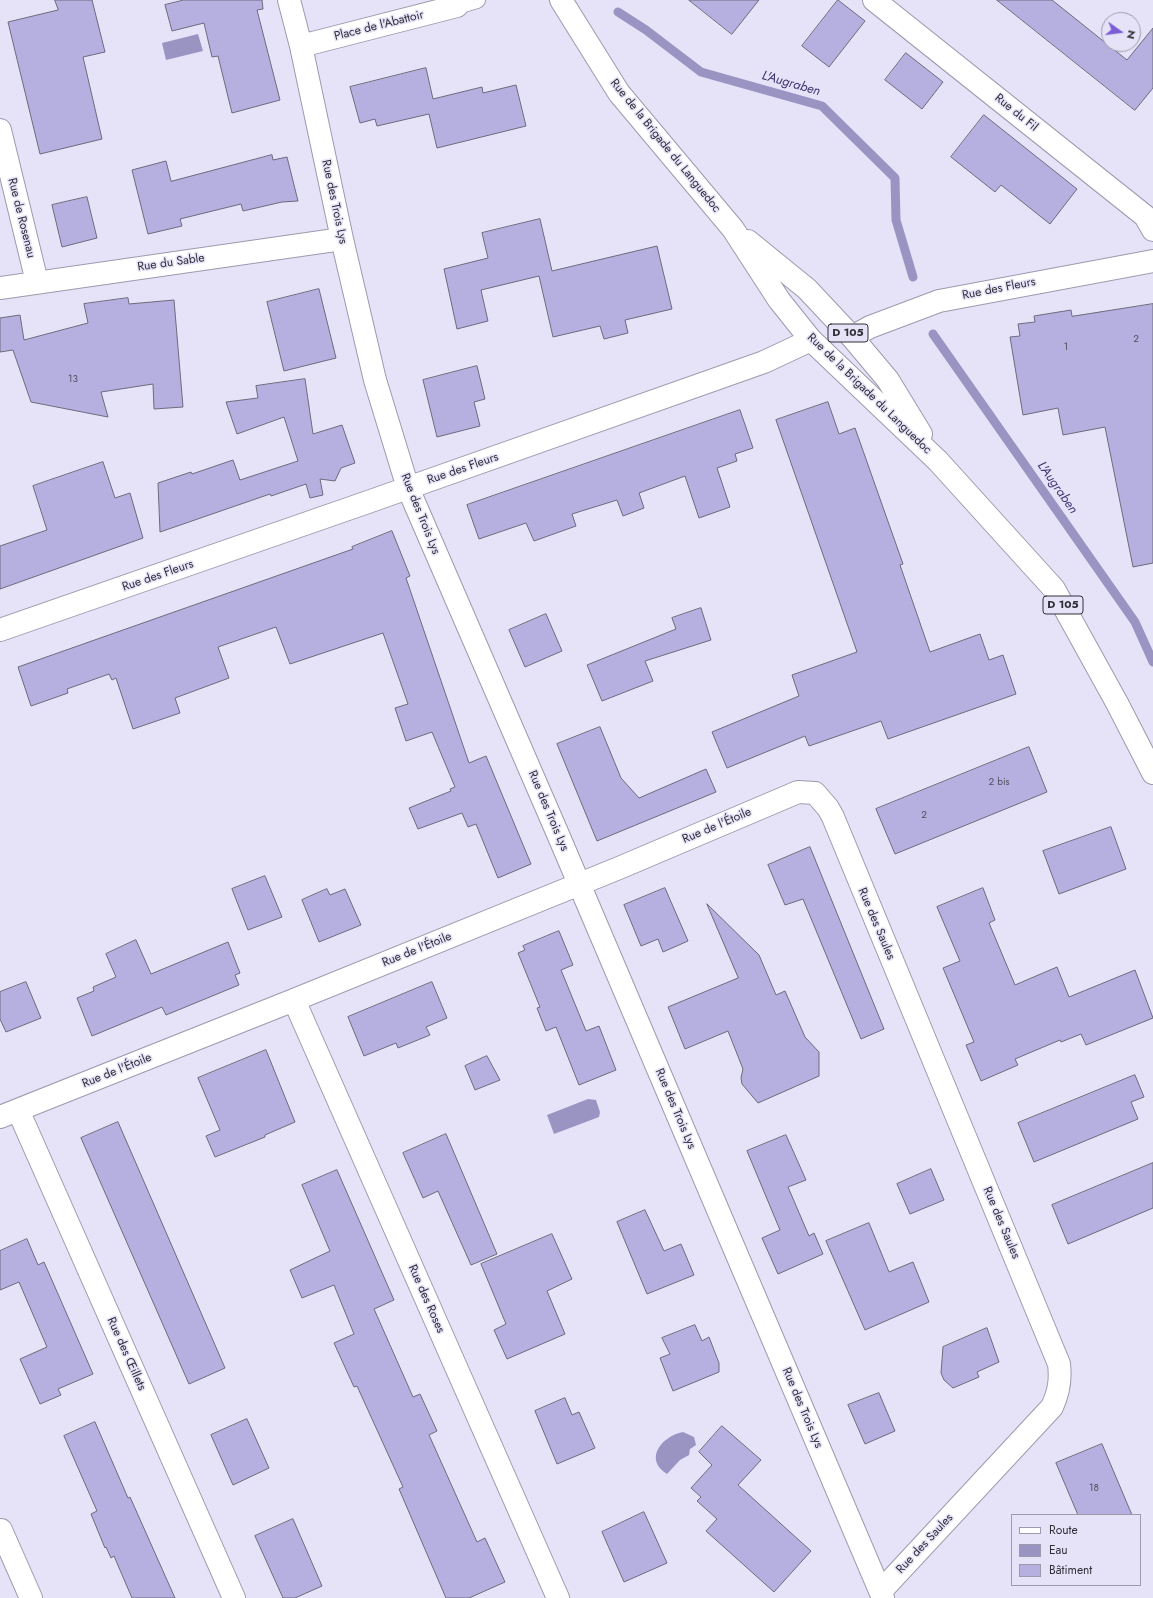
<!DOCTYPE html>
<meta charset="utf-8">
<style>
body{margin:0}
#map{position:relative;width:1153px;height:1598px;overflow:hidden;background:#e6e3f8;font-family:Jost,sans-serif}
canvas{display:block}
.legend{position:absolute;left:1011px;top:1514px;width:130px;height:72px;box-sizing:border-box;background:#e6e3f8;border:1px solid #9d9bab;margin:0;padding:5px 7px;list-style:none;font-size:12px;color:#302f37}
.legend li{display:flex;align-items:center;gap:8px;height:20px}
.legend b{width:20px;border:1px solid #9d9bab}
.north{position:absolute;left:1101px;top:12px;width:40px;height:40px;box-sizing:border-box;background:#e6e3f8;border:1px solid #9d9bab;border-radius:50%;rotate:104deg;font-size:11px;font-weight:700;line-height:16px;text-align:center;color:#302f37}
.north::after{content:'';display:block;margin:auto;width:14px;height:18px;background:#7a5dd7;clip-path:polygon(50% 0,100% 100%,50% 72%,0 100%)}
</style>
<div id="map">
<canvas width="1153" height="1598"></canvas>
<ul class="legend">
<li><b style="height:5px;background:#fff"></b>Route</li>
<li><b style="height:11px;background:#9a94c3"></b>Eau</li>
<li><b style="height:11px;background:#b6b0e0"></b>Bâtiment</li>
</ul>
<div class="north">N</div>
</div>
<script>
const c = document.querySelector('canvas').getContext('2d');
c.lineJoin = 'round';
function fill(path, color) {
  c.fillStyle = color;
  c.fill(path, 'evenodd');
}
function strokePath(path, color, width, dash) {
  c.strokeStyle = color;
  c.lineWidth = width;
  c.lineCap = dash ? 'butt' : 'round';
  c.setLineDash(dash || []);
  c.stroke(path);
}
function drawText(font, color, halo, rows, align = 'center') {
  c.font = font + ' Jost,sans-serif';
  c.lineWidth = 3;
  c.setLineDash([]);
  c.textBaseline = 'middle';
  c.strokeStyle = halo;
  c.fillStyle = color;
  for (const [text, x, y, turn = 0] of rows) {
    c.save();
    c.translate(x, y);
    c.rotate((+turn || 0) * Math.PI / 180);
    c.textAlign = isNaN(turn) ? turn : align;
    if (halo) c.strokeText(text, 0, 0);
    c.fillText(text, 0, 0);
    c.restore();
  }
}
fill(new Path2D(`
 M198,34l5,17 -37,9 -4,-17z
 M588,1099l8,1 4,12 -1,5 -45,17 -7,-19z
 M683,1432l11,5 2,8 -6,4 -1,6 -9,5 -13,14c-24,-15 -5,-38 16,-42z`), '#9a94c3');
strokePath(new Path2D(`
 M618,12l28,18 55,42 121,34 73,72 1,42 17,57
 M933,334l202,288 18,40`), '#9a94c3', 9);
const building = new Path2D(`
 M55,0h37l13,52 -22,5 19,82 -62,15 -32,-132 50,-12z
 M184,0h78l1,9 -6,1 23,90 -48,13 -14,-57 -6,1 -8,-34 -32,8 -7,-26z
 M689,0h70l-27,34z
 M838,0l27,21 -36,46 -27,-21z
 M997,0h55l75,60 26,-32v60l-18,22z
 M906,53l37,29 -21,27 -37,-29z
 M426,68l7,31 49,-12 1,6 33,-8 10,41 -89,22 -8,-34 -52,12 -2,-7 -15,4 -10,-36z
 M984,115l93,74 -27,35 -49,-39 -6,7 -44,-35z
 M272,155l1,5 14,-3 11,44 -16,1 -39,9 -2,-7 -61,15 2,7 -34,8 -16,-64 34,-9 5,20z
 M87,197l10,41 -35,9 -10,-42z
 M540,219l12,52 105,-25 15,63 -47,11 3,13 -24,6 -4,-13 -47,11 -14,-61 -58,14 7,31 -31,8 -13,-60 44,-11 -6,-25z
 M319,289l17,69 -52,13 -17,-69z
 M128,298l1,6 45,-4 9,107 -29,2 -1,-25 -52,8 7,25 -77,-15 -18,-52 -13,2v-34l20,-3 4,25 64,-17 -4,-19z
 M1153,304v259l-20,4 -28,-140 -42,8 -5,-27 -35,7 -13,-78 10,-1 -2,-12 17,-2 -1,-6 37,-6 1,6z
 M477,366l8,33 -11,3 6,24 -43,11 -14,-57z
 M305,379l8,55 29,-9 13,38 -14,5 -6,13 -15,-2 3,16 -13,3 -4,-14 -35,12 -1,-2 -110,38 -2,-49 33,-11 1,2 41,-14 7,20 58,-19 -14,-44 -47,17 -11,-32 32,-4 -2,-12z
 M828,402l11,32 16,-6 48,136 -3,1 30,87 50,-18 9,26 14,-5 13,39 -128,45 -7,-18 -72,25 -4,-10 -78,32 -15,-36 87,-36 -7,-21 65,-23 -81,-232z
 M740,410l13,38 -18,6 2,7 -20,7 13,39 -31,11 -14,-42 -46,17 5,15 -21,8 -6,-16 -45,14 4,12 -42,15 -8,-18 -47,16 -12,-34z
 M103,462l12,36 15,-5 13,45 -143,51v-43l47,-16 -14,-44z
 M392,531l18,45 -4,2 63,185 17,-7 45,108 -33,14 -22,-54 -8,3 -6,-14 -44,16 -9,-21 42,-17 -1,-2 5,-2 -23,-55 -26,9 -11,-33 13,-4 -25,-71 -93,31 -14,-37 -58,20 11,31 -54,20 5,15 -47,16 -17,-51 -4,2 -3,-6 -42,15 1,4 -37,13 -13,-39 335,-118 -1,-2z
 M701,608l10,32 -66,21 8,20 -51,20 -15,-36 89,-36 -4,-11z
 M546,614l16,37 -37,16 -16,-37z
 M600,727l21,51 18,20 67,-29 10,23 -119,49 -40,-97z
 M1029,747l18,45 -152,62 -19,-45z
 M1111,827l15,42 -67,25 -16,-43z
 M810,847l74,182 -23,10 -58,-140 -18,6 -17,-40z
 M265,876l17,41 -34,13 -16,-41z
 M665,888l23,53 -25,11 -5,-13 -17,7 -17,-41z
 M983,888l12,32 -6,3 26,62 42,-18 12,30 66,-27 18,48 -67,27 -5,-11 -20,8 -1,-2 -45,19 3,6 -37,16 -15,-36 8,-3 -31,-74 17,-7 -23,-54z
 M327,889l3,6 15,-6 16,36 -42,17 -17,-42z
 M707,904l52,51 17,40 9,-4 20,46 14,15v24l-61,27 -16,-19 -1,-6 2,-9 -15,-38 -43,18 -17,-42 70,-29z
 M559,931l14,34 -12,5 25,61 13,-5 17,44 -37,15 -23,-58 -10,4 -9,-23 3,-1 -22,-54 7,-3 -2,-4z
 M136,940l15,34 77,-32 12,31 -5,2 4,10 -73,30 -4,-8 -70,29 -15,-38 17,-7 -1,-4 23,-10 -10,-23z
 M26,982l15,36 -35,14 -6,-13v-27z
 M432,982l15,36 -21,9 4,8 -32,13 -2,-5 -32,13 -16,-39z
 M266,1050l29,72 -30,13v2l-50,20 -9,-21 14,-6 -22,-52z
 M487,1056l13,24 -25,10 -10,-24z
 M1135,1075l9,22 -13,5 7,17 -104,43 -16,-39z
 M118,1122l107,246 -36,16 -108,-246z
 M446,1134l51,120 -26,11 -33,-74 -15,7 -20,-45z
 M786,1135l20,45 -18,7 21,49 5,-3 9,21 -45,20 -16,-36 18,-8 -33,-79z
 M1153,1163v45l-85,36 -16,-39z
 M931,1169l13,31 -34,14 -13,-30z
 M337,1170l57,130 -20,9 39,88 7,-3 17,37 -8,4 48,107 8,-4 20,44 -36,16h-23l-47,-109 4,-2 -46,-101 -3,1 -20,-44 20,-9 -20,-49 -32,13 -12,-28 40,-19 -28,-66z
 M645,1210l19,41 17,-7 13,31 -47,19 -30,-72z
 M869,1223l20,49 24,-10 16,40 -64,28 -39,-89z
 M552,1234l20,45 -25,12 18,43 -58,25 -13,-29 12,-6 -25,-60z
 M27,1239l11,26 6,-3 49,112 -35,15 3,6 -21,9 -20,-45 27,-12 -28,-65 -19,8v-39z
 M695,1325l7,16 7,-4 10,26v9l-46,19 -13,-33 10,-4 -8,-16z
 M987,1328l12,34 -22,10 2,5 -26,11 -9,-8 -3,-7 2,-26z
 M879,1393l16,38 -30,13 -17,-39z
 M565,1398l7,17 7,-3 16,36 -38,16 -22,-53z
 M247,1419l22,49 -36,17 -22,-50z
 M95,1422l33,76 2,-1 45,101h-43l-18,-42 -3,2 -5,-11 -1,1 -14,-34 6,-3 -33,-75z
 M722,1426l39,34 -23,25 73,66 -37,41 -68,-61 11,-12 -20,-18 4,-4 -10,-9 21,-23 -13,-13z
 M1102,1444l30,71h-54l-22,-52z
 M644,1512l23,51 -43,19 -22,-50z
 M293,1519l29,67 -27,12h-12l-28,-62z`);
fill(building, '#b6b0e0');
strokePath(building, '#6c6a7c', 1);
const lane = new Path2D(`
 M457,6l20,-6`);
const street = new Path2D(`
 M289,0l12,46 41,193 33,141 33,108 152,351 323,759
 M874,0l271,216 8,14
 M301,46l156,-40
 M0,130l37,152
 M0,288l342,-49
 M852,337l18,-10 69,-26 214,-40
 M0,630l368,-128 396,-140 47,-22
 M294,1000l264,598
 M18,1110l216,488
 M0,1117l294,-117 325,-132 179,-76 17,1 13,15 5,9 226,547c2,16 0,28 -7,43l-171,184
 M0,1530h1l30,68`);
const primary = new Path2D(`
 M561,0l58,93 114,136 46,71 32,40 127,121 116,128 63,114 36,70
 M748,241l59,48 45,48 36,43 33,54`);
strokePath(lane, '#9c9aad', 18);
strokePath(street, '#9c9aad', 24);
strokePath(primary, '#9c9aad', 24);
strokePath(lane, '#fff', 16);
strokePath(street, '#fff', 22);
strokePath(primary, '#fff', 22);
drawText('10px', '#524f61', null, [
 ["2",1136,340],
 ["1",1066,348],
 ["13",73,380],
 ["2 bis",999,783],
 ["2",924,816],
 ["18",1094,1489]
]);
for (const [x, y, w] of [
 [848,333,40],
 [1063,605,40]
]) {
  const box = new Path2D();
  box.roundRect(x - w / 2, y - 9, w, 18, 3);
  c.fillStyle = '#e6e3f8';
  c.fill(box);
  strokePath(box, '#302f37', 1);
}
drawText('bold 11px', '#302f37', null, [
 ["D 105",848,333],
 ["D 105",1063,605]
]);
drawText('12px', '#302f37', '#e6e3f8', [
 ["Place de l'Abattoir",379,26,-14],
 ["Rue du Fil",1016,113,39],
 ["Rue de la Brigade du Languedoc",665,146,51],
 ["Rue des Trois Lys",334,202,78],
 ["Rue de Rosenau",21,218,76],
 ["Rue du Sable",171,263,-8],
 ["Rue des Fleurs",999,289,-11],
 ["Rue de la Brigade du Languedoc",869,394,44],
 ["Rue des Fleurs",463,469,-19],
 ["Rue des Trois Lys",420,514,68],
 ["Rue des Fleurs",158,576,-19],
 ["Rue des Trois Lys",548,811,67],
 ["Rue de l'Étoile",717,826,-23],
 ["Rue des Saules",876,924,67],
 ["Rue de l'Étoile",417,950,-22],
 ["Rue de l'Étoile",117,1071,-22],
 ["Rue des Trois Lys",675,1109,67],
 ["Rue des Saules",1001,1223,67],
 ["Rue des Roses",426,1299,66],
 ["Rue des Œillets",126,1354,66],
 ["Rue des Trois Lys",802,1408,67],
 ["Rue des Saules",925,1544,-47]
]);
drawText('italic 13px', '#41346f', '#e6e3f8', [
 ["L'Augraben",791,84,16],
 ["L'Augraben",1057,488,55]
]);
</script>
